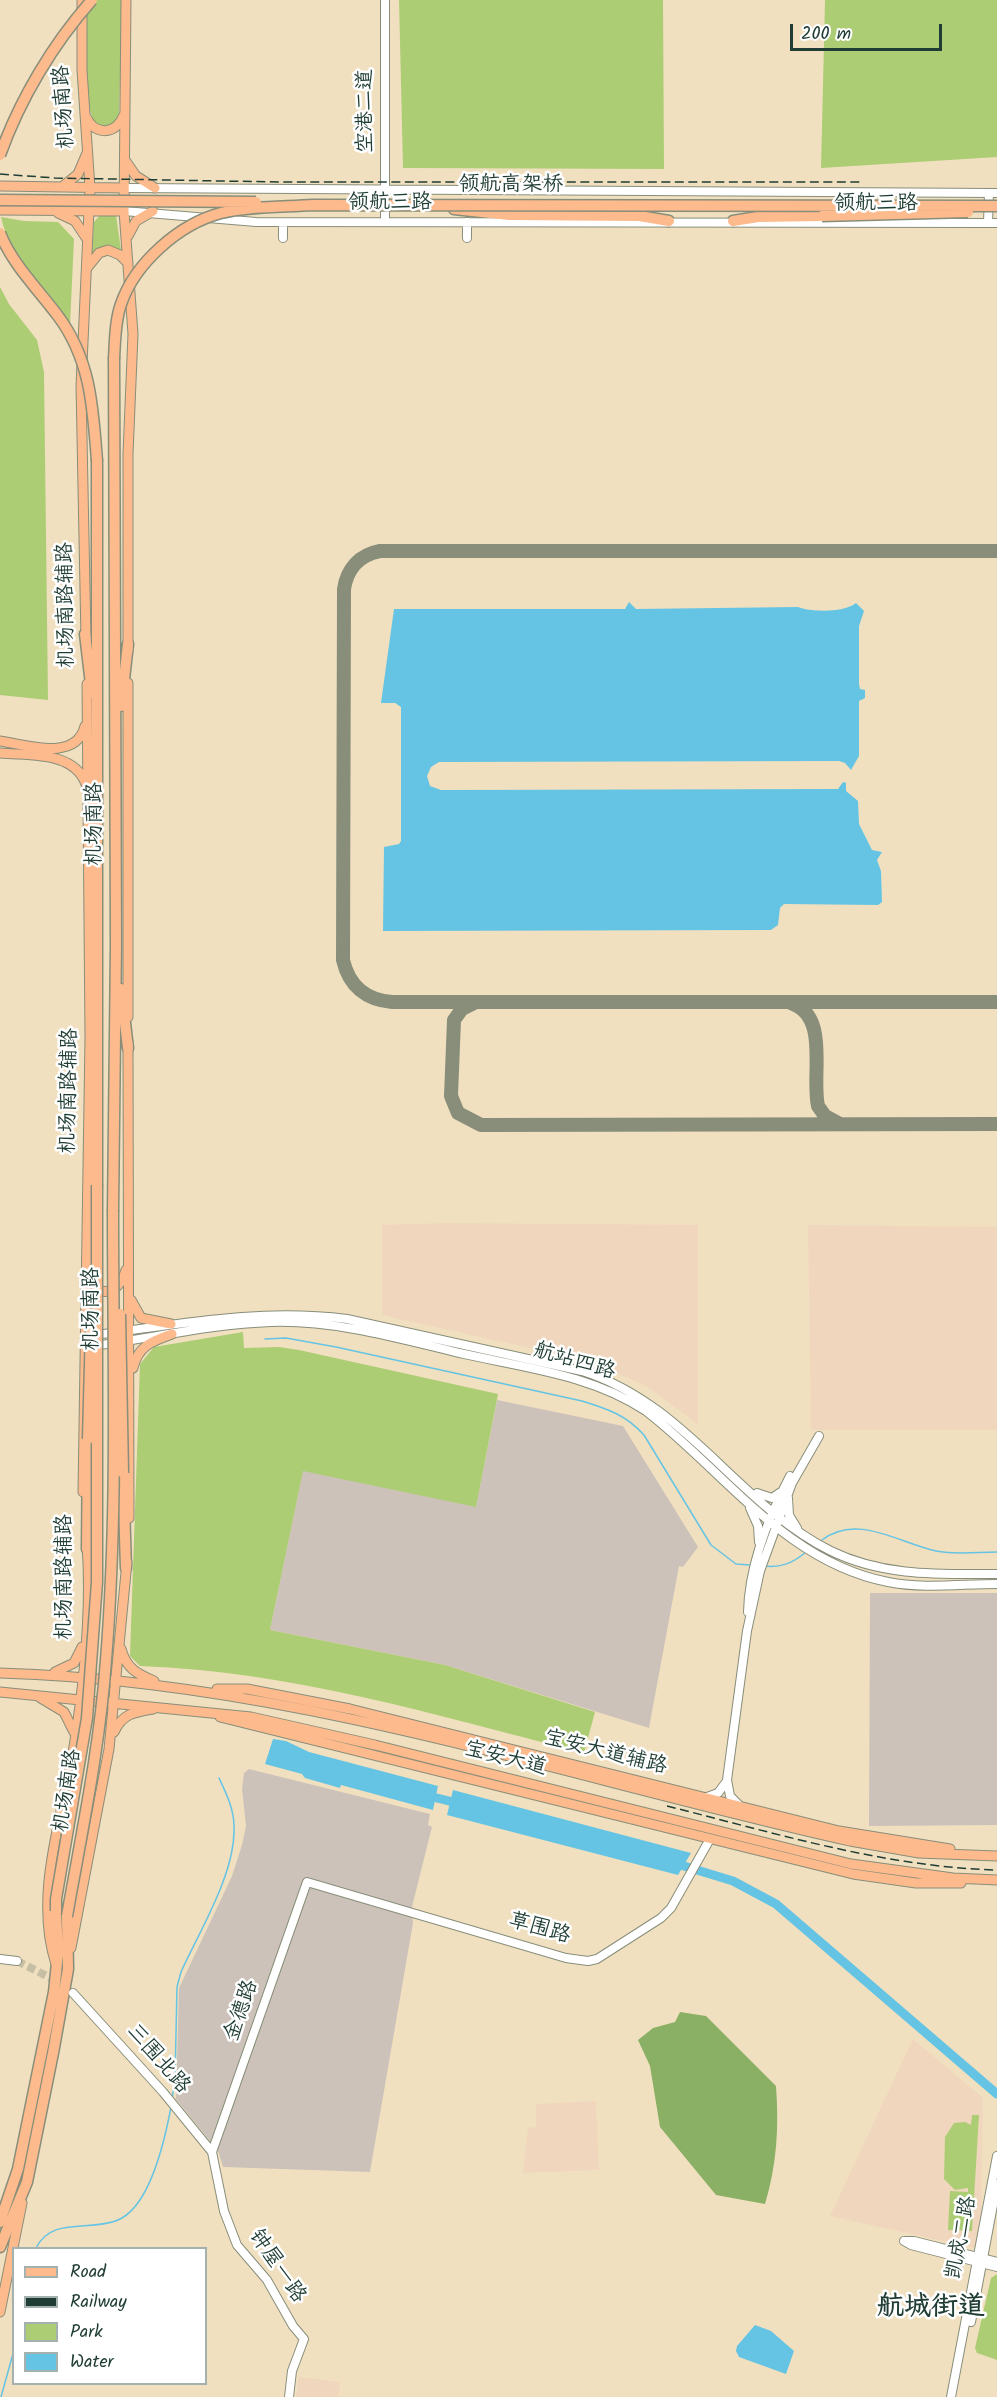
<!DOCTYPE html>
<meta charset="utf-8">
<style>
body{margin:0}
#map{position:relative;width:997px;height:2397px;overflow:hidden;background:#f1e0c0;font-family:Kalam,sans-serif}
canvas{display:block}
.legend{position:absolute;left:12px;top:2247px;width:195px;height:138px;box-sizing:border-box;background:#fff;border:2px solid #a5b1ae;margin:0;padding:8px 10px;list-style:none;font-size:18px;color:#1f3d34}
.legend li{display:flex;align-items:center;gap:12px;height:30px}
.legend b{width:30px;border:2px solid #a5b1ae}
.scale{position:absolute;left:790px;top:24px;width:152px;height:27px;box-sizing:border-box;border:3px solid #1f3d34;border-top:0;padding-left:8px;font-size:18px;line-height:21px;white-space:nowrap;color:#1f3d34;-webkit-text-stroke:4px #fff;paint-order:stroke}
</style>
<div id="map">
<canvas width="997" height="2397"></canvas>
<ul class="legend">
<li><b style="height:8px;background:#fcba8d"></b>Road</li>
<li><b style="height:8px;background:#1f3d34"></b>Railway</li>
<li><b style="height:16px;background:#adcd74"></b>Park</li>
<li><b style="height:16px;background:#65c4e3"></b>Water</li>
</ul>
<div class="scale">200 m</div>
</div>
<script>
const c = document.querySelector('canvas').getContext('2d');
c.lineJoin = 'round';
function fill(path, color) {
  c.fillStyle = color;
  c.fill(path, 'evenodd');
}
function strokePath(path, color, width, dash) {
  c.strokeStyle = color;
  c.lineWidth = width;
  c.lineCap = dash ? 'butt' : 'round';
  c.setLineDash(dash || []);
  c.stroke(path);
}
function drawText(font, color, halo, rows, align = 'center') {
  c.font = font + ' Kalam,"LXGW WenKai TC",sans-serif';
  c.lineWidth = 5;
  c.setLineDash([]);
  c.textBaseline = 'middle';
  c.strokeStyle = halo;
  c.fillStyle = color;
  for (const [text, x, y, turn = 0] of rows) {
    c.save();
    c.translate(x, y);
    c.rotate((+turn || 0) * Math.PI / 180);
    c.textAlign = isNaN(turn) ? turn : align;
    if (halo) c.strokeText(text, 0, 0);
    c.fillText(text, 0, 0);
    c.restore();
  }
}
fill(new Path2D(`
 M446,1223l252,2v199l-52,-38 -54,-24 -210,-47v-90z
 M808,1225l189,2v203h-186z
 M913,2039l70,59 -2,117 -6,33 -145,-32z
 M596,2101l3,69 -76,3 5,-46 8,1v-24z
 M299,2377l41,5 -2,15h-42z`), '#efd6bc');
fill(new Path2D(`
 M497,1400l126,26 75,121 -15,20 -4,-1 -30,162 -204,-63 -175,-35 33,-160 173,36z
 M870,1593h127v232l-128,1z
 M249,1769l181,45 -2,11 4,2 -20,80 1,16 -43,249 -147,-5 -5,-16 -42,-52 3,-111 53,-112 10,-31 4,-19 -4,-37 2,-16z`), '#cdc2b9');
fill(new Path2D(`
 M87,0h35l-3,116 -6,11 -17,-1c-15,-26 -9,-94 -9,-126z
 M399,0h264l1,169 -261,-1z
 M825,0h172v157l-176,11z
 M101,214l15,1 5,35 -14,-4 -15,8 2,-32z
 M1,217l23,4 34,1 16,17 -4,86c-26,-33 -60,-66 -69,-108z
 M0,287l9,17 28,36 7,32 4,328 -48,-5z
 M243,1332l1,16 35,-1 20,3 199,44 -22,113 -173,-36 -33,159 175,35 150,47 -11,41c-146,-37 -292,-82 -444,-87l-10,-10 10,-292 14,-17z
 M972,2115h7l-7,116 -24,-1 2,-39 18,1v-4l-13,2 -11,-11 1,-42 9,-14 11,-1 6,3z
 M997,2274v86l-20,-7 -2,-5 16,-70z`), '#adcd74');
fill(new Path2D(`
 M680,2012l26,4 70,70c3,41 1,78 -11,118l-49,-9 -56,-68 -10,-61 -12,-26 15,-12 22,-6z`), '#8ab066');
fill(new Path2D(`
 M629,602l7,7 162,-2c12,5 46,6 58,-4l8,8 -5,15v58l1,5 5,1v8l-6,3v55l-8,14 -6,-7 -6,-2 -400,1 -8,5 -4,9 3,10 11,4 397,-1 5,-7 3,1v8l12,10 1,23 13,26 10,2 -5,8 4,11 1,31 -4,3 -94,-1 -4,4 -2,17 -7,5 -388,1 1,-84 15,-3 2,-3v-134l-6,-4h-14l13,-94h231z
 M273,1739l13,2 23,11 129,34 -5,24 -92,-25 -1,3 -35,-10 -3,-4 -37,-10z
 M453,1790l238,63 -13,22 -231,-60z
 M755,2325l16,6 23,20 -8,23 -47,-17 -3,-6 1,-5z`), '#65c4e3');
strokePath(new Path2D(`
 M265,1339l21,-1 50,9 246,54c26,8 44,14 62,34l67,110 25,19 14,1
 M822,1540c35,-27 77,3 114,11 19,4 42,1 61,1
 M764,1566c17,2 29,-3 42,-14
 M172,2099l3,-19 2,-93 4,-15c19,-42 55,-99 53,-146 0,-17 -8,-33 -15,-48
 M36,2248c16,-32 54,-16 82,-28 33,-14 47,-81 53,-113
 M1,2397l13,-47`), '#65c4e3', 1.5);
strokePath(new Path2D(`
 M425,1795l36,9
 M674,1863l59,18 43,23 221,190`), '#65c4e3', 9);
strokePath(new Path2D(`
 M997,551h-617c-21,4 -33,18 -36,38l-1,371c6,26 23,40 49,42h605
 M474,1003l-12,6 -8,11 -3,76 7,17 23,12 516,-1
 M791,1003c39,13 20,71 27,103l7,10 13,7`), '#888e7a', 14);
strokePath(new Path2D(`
 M17,1961l42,21`), '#c7bfa4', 8, [8, 4]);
const minor = new Path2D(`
 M385,0v222
 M124,188l873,5
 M124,211l132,11 741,1
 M467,222v16
 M283,223v15
 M988,223l1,-30
 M95,1335c86,-11 164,-27 252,-16l235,52c105,33 155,133 249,180 53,26 110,23 166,23
 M94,1346c59,-8 118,-22 177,-24 65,-2 130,17 193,32 62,14 128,21 182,57 78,60 139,151 242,171 35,7 73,2 109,2
 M757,1493l15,5 9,-6
 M788,1498l1,17 8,13
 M750,1508l8,18 1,16
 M748,1612c1,-47 20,-94 42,-136
 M707,1797l11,-4 9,-12
 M739,1805l-9,-9 -3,-16 20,-149 13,-60 32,-88 27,-47
 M0,1959l17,2
 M73,1993l90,99 49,60 12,59 13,34 30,35 26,46 11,13 -12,32 -3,26
 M212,2152l95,-270 259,76 22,3 9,-2 64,-41 10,-10 39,-69
 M904,2241l7,4 86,22
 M905,2241h9l83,21
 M971,2322l26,-138
 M951,2397l46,-241`);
const major = new Path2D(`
 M82,0v70l8,118 -9,198 5,254
 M126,0l-2,211 9,123 -5,120v197
 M86,117c9,19 30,18 38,-2
 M125,160l11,16 19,12
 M0,186l124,2
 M62,187l16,-13 9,-21
 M0,210l124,1
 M58,213l17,8 12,18
 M128,236l8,-15 17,-10
 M87,268l12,-15 9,-3 12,5 8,8
 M128,683v334
 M0,741c27,4 76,21 85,-15
 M0,753c30,3 74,-2 86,31
 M128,1043l1,475
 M93,1287c16,11 28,0 33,-17
 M131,1300l10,18 30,6
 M133,1368c5,-22 19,-27 39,-34
 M83,1492l7,-455 -3,-353
 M121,1649c5,19 16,25 33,32
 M55,1672l19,-9 8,-16
 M0,1673c292,8 567,105 850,168l69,12 78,3
 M217,1689h30l103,20 489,122 111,18
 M0,1692l251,25 124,28 476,119 102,14 44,2
 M39,1697l25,15 10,20
 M220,1717l633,157 63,9h45
 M114,1732c8,-18 20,-20 39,-23
 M71,1948l38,-199 18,-187
 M56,1964c-22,-68 5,-142 17,-211 11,-67 19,-140 14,-209
 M0,2312l22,-109`);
const highway = new Path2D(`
 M454,209l55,6 130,1 30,5
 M733,221l25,-4 64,-1
 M97,461v724
 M85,634l7,59
 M121,706l7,-62
 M121,989l7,59
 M113,1210l3,-264 -2,-587
 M123,1473l3,95
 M87,1549l1,-110
 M0,2222l18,-53 36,-177 4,-39 -2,-42
 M0,2247l27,-65 26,-129 15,-84 -1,-53`);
strokePath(minor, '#888e7a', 10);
strokePath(major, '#888e7a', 11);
strokePath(highway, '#888e7a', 13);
strokePath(minor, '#fff', 8);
strokePath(major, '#fcba8d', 9);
strokePath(highway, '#fcba8d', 10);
strokePath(new Path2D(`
 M0,174l55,4 223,4h582
 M667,1806c108,27 217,61 330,64`), '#1f3d34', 1.5, [9, 4.5]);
const highwayBridge = new Path2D(`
 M0,155c20,-56 53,-111 92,-155
 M0,200l256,2
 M822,216l146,-4
 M0,233c12,31 38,56 58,83 33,44 35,93 39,145
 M114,359c1,-18 1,-38 7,-55 14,-41 58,-80 100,-91 29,-7 62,-6 92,-8l684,1
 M120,1314l3,159
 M88,1439l3,-112
 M56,1911v-12l31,-181 10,-136v-397
 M67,1916c15,-85 33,-170 39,-256 12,-149 7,-300 7,-450`);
strokePath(highwayBridge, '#888e7a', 13, []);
strokePath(highwayBridge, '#fcba8d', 10);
drawText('21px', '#1f3d34', '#fff', [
 ["机场南路",66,107,-94],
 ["空港二道",367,111,-90],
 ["领航高架桥",511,186],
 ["领航三路",390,204],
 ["领航三路",876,205],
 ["机场南路辅路",68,605,-91],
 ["机场南路",96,824,-90],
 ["机场南路辅路",71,1091,-89],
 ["机场南路",93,1309,-90],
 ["航站四路",574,1363,16],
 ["机场南路辅路",66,1577,-90],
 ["宝安大道辅路",605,1754,14],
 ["宝安大道",505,1760,14],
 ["机场南路",69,1791,-81],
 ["草围路",539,1930,16],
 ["金德路",243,2011,-71],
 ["三围北路",157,2060,49],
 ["凯成二路",963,2238,-79],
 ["钟屋一路",276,2267,56]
]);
drawText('bold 27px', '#1f3d34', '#fff', [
 ["航城街道",931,2309]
]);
</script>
